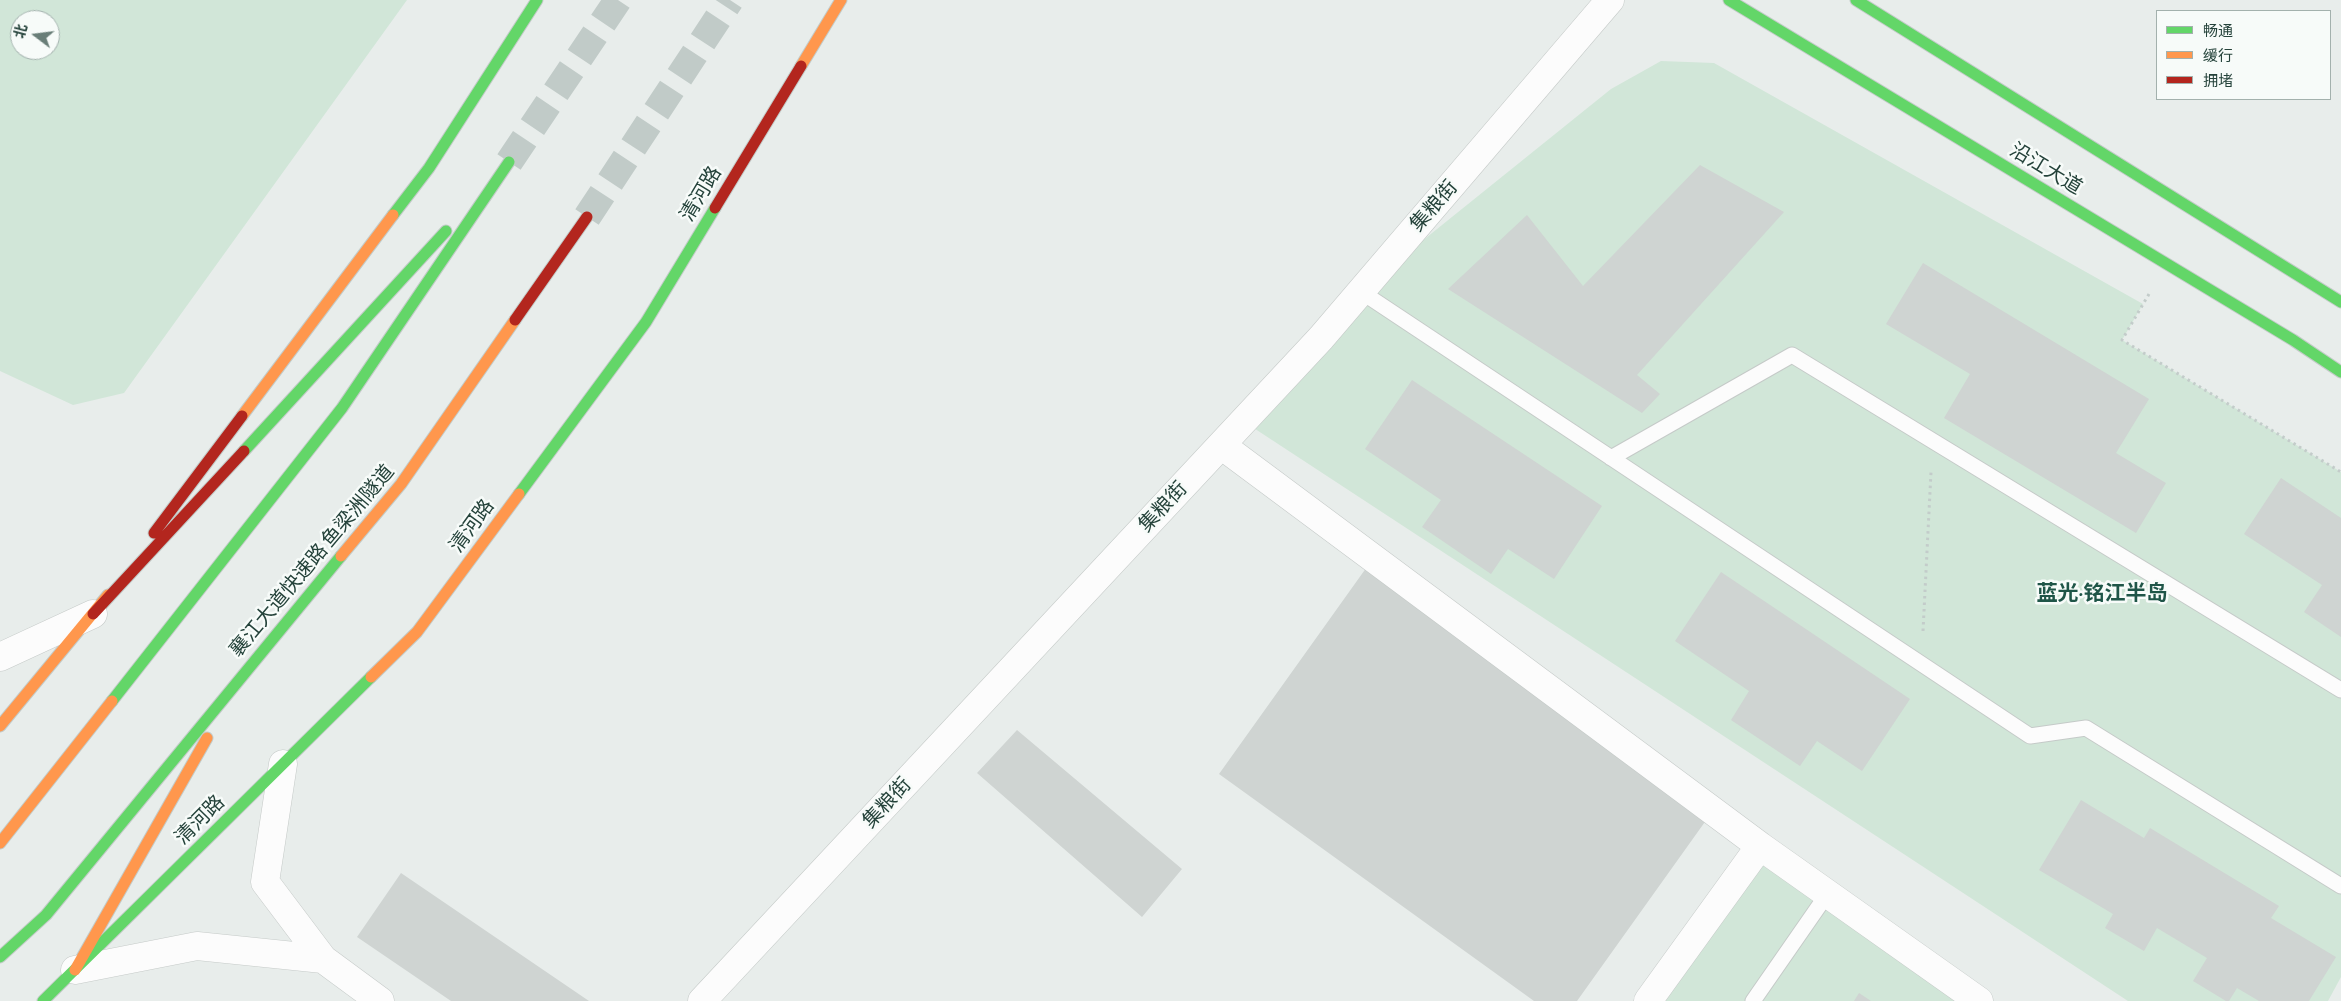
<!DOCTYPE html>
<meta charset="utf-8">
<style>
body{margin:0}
#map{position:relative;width:2341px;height:1001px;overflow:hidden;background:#e8edeb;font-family:"Alegreya Sans","Noto Sans SC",sans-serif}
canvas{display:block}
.legend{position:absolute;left:2156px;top:10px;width:175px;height:90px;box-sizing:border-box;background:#f7fbf9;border:1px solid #a3b1ad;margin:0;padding:6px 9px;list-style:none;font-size:15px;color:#24423a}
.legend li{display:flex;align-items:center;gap:10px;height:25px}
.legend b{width:25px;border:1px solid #a3b1ad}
.north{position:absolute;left:10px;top:10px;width:50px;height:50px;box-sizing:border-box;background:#f7fbf9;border:1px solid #a3b1ad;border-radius:50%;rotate:285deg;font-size:14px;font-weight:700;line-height:20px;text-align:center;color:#24423a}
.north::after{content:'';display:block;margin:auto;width:18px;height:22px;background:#697e78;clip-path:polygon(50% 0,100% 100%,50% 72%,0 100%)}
</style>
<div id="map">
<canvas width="2341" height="1001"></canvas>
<ul class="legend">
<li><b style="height:6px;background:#63d668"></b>畅通</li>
<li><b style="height:6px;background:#ff974d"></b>缓行</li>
<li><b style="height:6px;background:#b3261e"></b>拥堵</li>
</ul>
<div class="north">北</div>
</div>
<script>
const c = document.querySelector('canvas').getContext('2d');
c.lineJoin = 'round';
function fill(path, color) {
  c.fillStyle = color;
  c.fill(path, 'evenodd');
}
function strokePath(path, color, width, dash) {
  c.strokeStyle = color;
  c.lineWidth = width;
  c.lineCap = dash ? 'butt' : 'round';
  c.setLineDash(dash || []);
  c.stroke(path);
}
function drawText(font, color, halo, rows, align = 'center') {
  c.font = font + ' "Alegreya Sans","Noto Sans SC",sans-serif';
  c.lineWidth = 5;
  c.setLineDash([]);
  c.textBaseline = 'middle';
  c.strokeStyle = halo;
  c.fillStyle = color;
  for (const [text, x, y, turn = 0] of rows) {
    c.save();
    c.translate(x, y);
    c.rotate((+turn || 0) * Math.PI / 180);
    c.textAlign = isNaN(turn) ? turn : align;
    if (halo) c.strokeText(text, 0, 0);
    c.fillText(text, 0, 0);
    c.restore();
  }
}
fill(new Path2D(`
 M0,0h407l-283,393 -51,12 -73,-34zM20,20h30v30h-30z
 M1661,61l53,2 429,241 -21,36 219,132v505l-13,24h-200l-885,-580 117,-130 251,-202z
 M1760,846l219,155h-331z`), '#d1e6d8');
fill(new Path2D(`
 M1700,165l84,47 -147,163 23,19 -18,19 -194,-124 79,-74 56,71z
 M1923,263l226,136 -33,54 50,30 -30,50 -192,-115 26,-44 -84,-50z
 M1412,380l190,126 -48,73 -46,-30 -17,25 -69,-47 19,-27 -76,-51z
 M2281,478l60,40v119l-37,-25 18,-27 -78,-51z
 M1369,564l343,248 -135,189h-43l-315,-227z
 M1721,572l189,127 -48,72 -45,-30 -17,25 -69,-46 18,-29 -74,-50z
 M1017,730l165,139 -40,48 -165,-144z
 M2081,800l63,38 6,-10 129,78 -8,12 65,39 -27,44h-50l-22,-13 -8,13h-3l-33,-20 14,-23 -50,-30 -13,23 -39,-23 8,-14 -74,-44z
 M401,873l188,128h-138l-94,-64z
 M1859,993l12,8h-17z`), '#cfd4d2');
strokePath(new Path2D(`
 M509,162l109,-162
 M587,217l143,-217`), '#c1cbc8', 28, [28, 14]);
const lane = new Path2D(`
 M1360,291l670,445 56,-8 255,158
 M1611,458l181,-103 549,335
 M1753,1001l75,-108`);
const street = new Path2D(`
 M1221,445l539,401
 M0,657l93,-43
 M283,764l-18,118 58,77 57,42
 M75,970l122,-24 126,13
 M702,1001l619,-663 289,-338
 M1648,1001l112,-155 219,155`);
const fast = new Path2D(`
 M1729,0l564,340 48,32
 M1856,0l485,302
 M393,215l36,-47 108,-168
 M244,451l202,-220
 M519,494l127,-172 69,-114
 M112,701l230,-293 167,-246
 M0,957l46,-42 295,-359
 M43,1001l328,-324`);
const slow = new Path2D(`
 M801,66l40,-66
 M242,416l151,-201
 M341,556l60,-72 114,-164
 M371,677l46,-45 102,-138
 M0,726l108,-131
 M0,843l112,-142
 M75,970l132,-232`);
const jam = new Path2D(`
 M715,208l86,-142
 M515,320l72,-103
 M154,533l88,-117
 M93,614l151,-163`);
strokePath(lane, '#c5cac8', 17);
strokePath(street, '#c5cac8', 29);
strokePath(fast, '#c3cbc8', 13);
strokePath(slow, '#c3cbc8', 13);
strokePath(jam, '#c3cbc8', 13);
strokePath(new Path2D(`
 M2149,294l-27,46 219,132
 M1923,631l8,-159`), '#c3ccca', 3, [2.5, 4]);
strokePath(lane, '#fcfcfc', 15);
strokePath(street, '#fcfcfc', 28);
strokePath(fast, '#63d668', 11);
strokePath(slow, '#ff974d', 11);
strokePath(jam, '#b3261e', 11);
drawText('20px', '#24423a', '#f7fbf9', [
 ["沿江大道",2046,169,31],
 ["清河路",701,194,-59],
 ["集粮街",1434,206,-49],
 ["集粮街",1163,507,-47],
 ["清河路",472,526,-54],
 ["襄江大道快速路 鱼梁洲隧道",312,561,-50],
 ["集粮街",887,803,-47],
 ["清河路",200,820,-45]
]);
drawText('bold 21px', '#1f5548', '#f7fbf9', [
 ["蓝光·铭江半岛",2102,594]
]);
</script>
